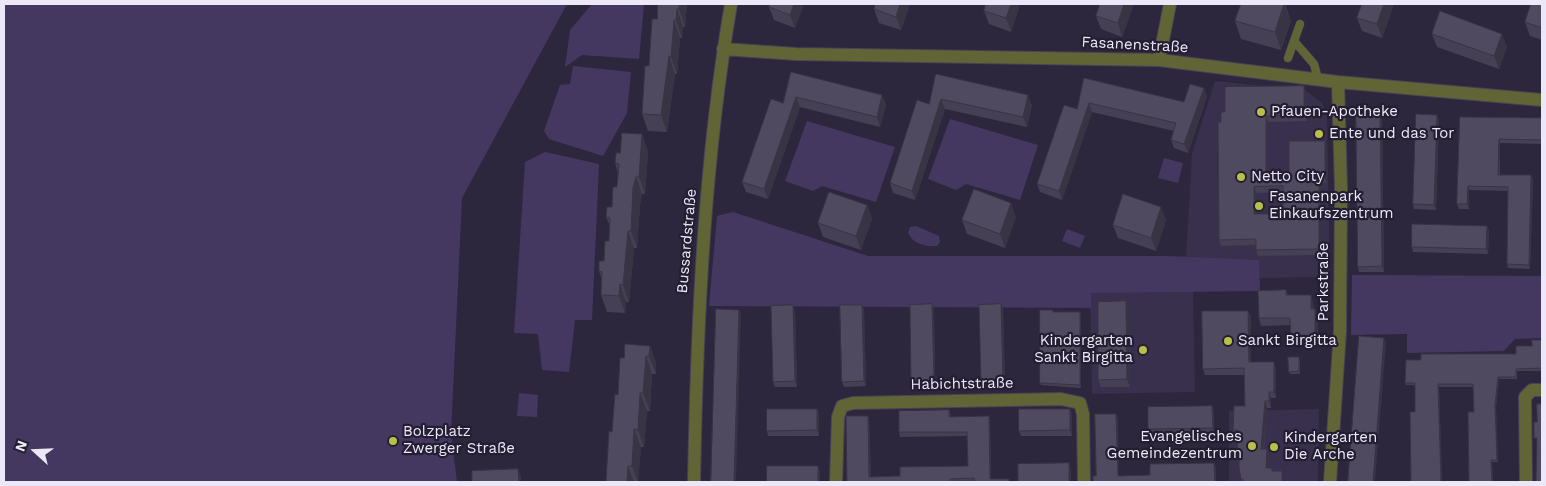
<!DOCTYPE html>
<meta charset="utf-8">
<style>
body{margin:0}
#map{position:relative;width:1546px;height:486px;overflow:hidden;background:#2d273d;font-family:"Work Sans",sans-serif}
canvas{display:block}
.frame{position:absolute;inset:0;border:5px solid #ece8f7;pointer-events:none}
.north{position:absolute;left:10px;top:426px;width:50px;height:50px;-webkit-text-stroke:4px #241e32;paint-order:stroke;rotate:290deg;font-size:14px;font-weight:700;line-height:20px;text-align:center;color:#ece8f7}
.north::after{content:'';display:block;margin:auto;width:18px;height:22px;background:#ece8f7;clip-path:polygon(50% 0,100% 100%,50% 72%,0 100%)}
</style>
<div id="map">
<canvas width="1546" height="486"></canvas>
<div class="frame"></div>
<div class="north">N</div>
</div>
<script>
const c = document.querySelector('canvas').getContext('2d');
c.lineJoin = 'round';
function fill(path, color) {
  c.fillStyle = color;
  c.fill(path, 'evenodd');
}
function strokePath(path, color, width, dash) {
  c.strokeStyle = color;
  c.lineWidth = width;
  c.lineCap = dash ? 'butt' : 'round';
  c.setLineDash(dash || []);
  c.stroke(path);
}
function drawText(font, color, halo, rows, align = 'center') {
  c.font = font + ' "Work Sans",sans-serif';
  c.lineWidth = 4.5;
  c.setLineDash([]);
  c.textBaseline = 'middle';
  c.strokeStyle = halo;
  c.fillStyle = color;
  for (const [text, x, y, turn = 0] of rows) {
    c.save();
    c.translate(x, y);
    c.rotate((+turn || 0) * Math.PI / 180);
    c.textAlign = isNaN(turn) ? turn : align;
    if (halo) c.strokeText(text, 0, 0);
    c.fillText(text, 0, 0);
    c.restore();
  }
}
fill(new Path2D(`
 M1215,81l90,9 17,13 5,13 3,161 -71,1v-18l-73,-1 6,-106z
 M1193,290l2,102 -103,2 -2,-101z
 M1319,409l-1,73h-89v-71z`), '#38304c');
fill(new Path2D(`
 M4,4h563l-105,194 -11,236 6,48h-453z
 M592,4h52l-5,55 -57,-4 -17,12 5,-37z
 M573,66l58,6 -4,41 -24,43 -54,-17 -5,-8 16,-46 10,-1z
 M950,119l88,26 -18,55 -54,-16 -10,6 -28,-11z
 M807,121l88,26 -19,55 -54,-16 -9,5 -28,-10z
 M545,152l54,12 -7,156h-17l-6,52 -27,-2 -4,-36 -24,-1 11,-171z
 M1164,158l19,5 -5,20 -20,-5z
 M733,212l135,44h298l93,4 1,31 -169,2v15l-382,-2 8,-90z
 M916,226l23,10 1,6 -3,4c-11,1 -24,-2 -29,-13l2,-6z
 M1067,229l18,7 -5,12 -18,-7z
 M1352,275l190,1v62l-27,1 -11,12 -97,2v-19l-56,1z
 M519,393l19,2 -1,22 -20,-1z`), '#443860');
const service = new Path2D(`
 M1294,41l20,23 4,15
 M1288,58l12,-34`);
const minor = new Path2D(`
 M723,49l73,5 363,6 179,22 204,18
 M1159,60l11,-56
 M694,482c3,-160 10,-320 37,-478
 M836,482l2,-65 4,-11 11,-3 208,-4 19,4 3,11 1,68
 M1330,482l10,-151 1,-143 -3,-106
 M1526,482l-1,-85 7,-7h10`);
strokePath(service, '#484257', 9);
strokePath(minor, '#484257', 14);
strokePath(service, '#616536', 8);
strokePath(minor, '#616536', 12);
fill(new Path2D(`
 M687,4l-2,23h-2l-1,11h-2l-3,36h-2l-8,58 -19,-1 -6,-17 15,-95z
 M804,4l-9,24 -21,-8 -5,-13z
 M876,4h34l-9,26 -22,-7 -5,-14z
 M986,4h34l-9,28 -22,-8 -5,-13z
 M1134,4l-12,33 -21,-8 -5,-13z
 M1285,4l6,17 -10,29 -40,-11 -6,-18z
 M1362,4h32l-12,34 -20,-7 -5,-13z
 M1542,4v36l-12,-4 -5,-14z
 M1432,34l75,13 -8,22 -62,-22z
 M791,72l91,23 4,10 -6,22 -80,-20 -32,92 -22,-7 -4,-10 41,-79z
 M936,74l96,31 -5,22 -82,-18 -30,91 -22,-7 -3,-10 39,-79z
 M1084,78l100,24 20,-14 3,9 -19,56 -14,-5 -3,-8 3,-9 -82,-19 -30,88 -22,-8 -3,-8 40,-75z
 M1306,92l1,29 -39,1v53l21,-1 38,-28v37h-6v72l-63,1 -2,-6v-5l-35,1 -2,-6 2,-118 4,-10zM1283,192v22h-27v-21z
 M1382,115l2,157h-25l-1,-5z
 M1460,117l82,1v26l-42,-1v32h31l2,5 -3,89 -22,-1 -1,-4 1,-73 -39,-1v19h-10l-2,-5z
 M1439,120l-3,90 -22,-1 -1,-5z
 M642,134l6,18 -3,42h-3l-2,11 -3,43h-3l-5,54h-3l-1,11 -18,-1 -6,-17 1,-15 -3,-9 5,-10 5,-20 1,-15 -4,-9 6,-10 5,-20 1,-14 -3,-10 5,-10z
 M867,205l5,14 -11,31 -38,-13 -5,-14z
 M1016,217l-11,31 -38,-14 -5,-14z
 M1166,220l-10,31 -38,-13 -5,-13z
 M1487,226l2,6 -1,22 -75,-2 -1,-5z
 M1286,290l2,5 25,7 1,7h1l3,7v29h-24l-3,-7v-13l-30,1 -2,-8z
 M1126,301l3,8 1,78h-29l-3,-7z
 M932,304l2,6 1,76h-22l-2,-5z
 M862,305l2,5 2,76 -22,1 -2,-5z
 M1003,309l2,76 -23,1 -1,-5z
 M795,311l2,76h-22l-2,-5z
 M1248,311l3,6v45l25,7v29h-5v10h-4l-3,41 5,6v13h3l1,3 11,7v4h-42l-1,-3 -2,-18 -2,-6 1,-18h-2l-3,-7 12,-24 -1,-31h-39l-2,-6z
 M1053,312h27l1,3v73l-40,-3 -1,-2z
 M1542,340v31h-25v8h-18l-3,29 2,54h-6l1,20h-24l5,-70 -1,-25h-34l3,95 -27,-70v-27h-9l-1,-2 16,-23 95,-6z
 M650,346l6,17v11h-4l-2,37h-3l-3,36h-3l-3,35h-32l12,-87z
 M1300,359v15h-10l-1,-2z
 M817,409l2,5v22h-51l-1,-5z
 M1070,409l2,5v22h-51l-2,-5z
 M949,410l2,7 39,4 1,58 19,3h-163l21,-66 1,4 2,57 29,-1 68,-10 -1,-30 -67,1 -1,-5z
 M1214,411v22l-64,1 -2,-5z`), '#454053');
fill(new Path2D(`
 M679,4h8l-2,23 -6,-18z
 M794,4h10l-9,24 -5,-13z
 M900,4h10l-9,26 -5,-13z
 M1011,4h9l-9,28 -5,-14z
 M1124,4h10l-12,33 -4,-14z
 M1284,4l7,17 -10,29 -6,-18z
 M1384,4h10l-12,34 -5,-14z
 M677,9l6,18 -1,11 -6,-18z
 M674,20l6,18 -3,36 -6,-17z
 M1502,34l5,13 -8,22 -5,-13z
 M669,56l6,18 -8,58 -6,-17z
 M1304,86l2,6 1,29 -3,-6z
 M1204,88l3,9 -19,56 -4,-9z
 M882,95l4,10 -6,22 -3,-10z
 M1028,95l4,10 -5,22 -4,-10z
 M796,97l4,10 -32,92 -4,-10z
 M941,99l4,10 -30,91 -3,-9z
 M1089,103l3,9 -30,88 -3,-9z
 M1380,110l2,5 2,157 -2,-6z
 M1437,115l2,5 -3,90 -2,-5z
 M1266,116l2,6v58l-2,-5z
 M642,134l6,18 -3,42 -6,-17z
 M1499,139l1,4 -1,36 -1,-4z
 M1325,141l2,5v37l-2,-6z
 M1531,175l2,5 -3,89 -1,-4z
 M636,177l6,17 -2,11 -3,43 -6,-17 2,-43z
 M1319,177l2,6v72l-2,-6z
 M1468,186l1,4v19l-2,-5z
 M1254,187l2,6v27l-2,-6z
 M1011,203l5,14 -11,31 -5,-14z
 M867,205l5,14 -11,31 -5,-14z
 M1161,207l5,13 -10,31 -5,-13z
 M1487,226l2,6 -1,22 -2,-5z
 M628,231l6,17 -5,54 -6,-17z
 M620,284l6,18 -1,11 -6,-17z
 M1311,295l2,7 1,14 -3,-7z
 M1126,301l3,8 1,78 -3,-8z
 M932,304l2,6 1,76 -1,-6z
 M1001,304l2,5 2,76 -2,-5z
 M793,305l2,6 2,76 -2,-6z
 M862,305l2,5 2,76 -2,-5z
 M1315,309l3,7v29l-3,-8z
 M739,310l2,5 -5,167h-2z
 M1248,311l3,6v52l-2,-7z
 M1080,312l1,3v73l-1,-3z
 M1384,338l2,5 -11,139h-2z
 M650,346l6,17v11l-7,-18z
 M646,356l6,18 -2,37 -7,-18z
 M1274,362l2,7v29l-2,-6z
 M1498,377l1,2 -3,29 2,54 -1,-2 -2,-55z
 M1438,384l1,3 3,95h-1z
 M1269,392l2,6v10l-2,-7z
 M640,393l7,18 -3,36 -6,-17z
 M1265,401l2,7 -4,47 -2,-6z
 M1212,406l2,5v22l-1,-5z
 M817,409l2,5v22l-2,-6z
 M1070,409l2,5v22l-2,-6z
 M1116,414l2,4 1,62 -1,-4z
 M868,416l1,4 2,62 -2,-5z
 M989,416l1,5 1,61 -1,-3z
 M634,429l7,18 -3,35 -6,-16z
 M1267,449l2,6v19l-3,-6z
 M1491,460l1,2 1,20h-1z
 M1069,463l2,6v13h-2z
 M1214,463l2,4v15h-1z
 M628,466l6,16h-7z
 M818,466l2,5v11h-2z
 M518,469l3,8v5h-2z
 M1282,471l2,7v4h-2z`), '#383444');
const building = new Path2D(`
 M658,4h21v5h-2l-1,11h-2l-3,37 -2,-1 -8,59 -19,-1 3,-48h4l3,-47h5z
 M770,4h24l-4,11 -21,-8z
 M876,4h24l-4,13 -22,-8z
 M986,4h25l-5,14 -22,-7z
 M1100,4h24l-6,19 -22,-7z
 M1241,4h43l-9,28 -40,-11z
 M1362,4h22l-7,20 -20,-6z
 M1531,4h11v24l-17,-6z
 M1440,11l62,23 -8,22 -62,-22z
 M791,72l91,23 -5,22 -81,-20 -32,92 -22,-7 29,-83 12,4z
 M936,74l92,21 -5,22 -82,-18 -29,92 -22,-8 27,-83 12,4z
 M1084,78l100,24 6,-18 14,4 -20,56 -13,-4 5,-17 -87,-20 -30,88 -22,-7 27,-79 13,4z
 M1304,86v29l-38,1v59l23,-1v-33h36v36h-6v72l-63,1v-11l-37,1 -1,-118h3v-10h4v-25zM1283,186v28h-29v-27z
 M1356,110h24l2,156 -24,1z
 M1416,114l21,1 -3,90 -21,-1z
 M1460,117l82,1v22l-43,-1 -1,36h33l-2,90 -22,-1 1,-77 -40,-1 -1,18h-10z
 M622,133l20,1 -3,43h-3l-3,11 -2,43h-3l-5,54 -3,-1 -1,12 -18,-1 1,-23 -3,-1v-10h5l1,-20h4l1,-23 -4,-1 1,-10h5l1,-20h4l2,-23 -4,-1 1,-10h4z
 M974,189l37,14 -11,31 -38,-14z
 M829,192l38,13 -11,31 -38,-13z
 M1123,194l38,13 -10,31 -38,-13z
 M1412,224l75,2 -1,23 -74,-2z
 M1286,290v5h25v14h4v28l-24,1 -1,-20h-31l-1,-27z
 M1126,301l1,78 -29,1v-78z
 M932,304l2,76 -23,1 -1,-76z
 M1001,304l2,76 -22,1 -2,-76z
 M793,305l2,76 -22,1 -2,-76z
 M840,305h22l2,76 -22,1z
 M716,309l23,1 -5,172h-23z
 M1040,310h13v2h27v73l-40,-2z
 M1202,311h46l1,51h25v30h-5v9h-4l-4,48h6l-1,19h6v3h10v11h-39v-3h-2l-2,-11v-13h-2l1,-25h-5l1,-24h11l-1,-38 -41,1z
 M1359,336l25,2 -11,144h-25z
 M1532,340h10v28l-26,1v8h-18l-3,28 2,55h-6l1,22h-23l-1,-70h6l-1,-28h-35l3,98h-30l-1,-70h5v-29h-10l1,-23h15v-6h95v-8h16z
 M625,344l25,2 -1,10h-3l-3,37h-3l-2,37 -4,-1 -2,37h-4l-1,16h-21l3,-51 3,1 3,-38 3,1 2,-37h4z
 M1288,357h11v14l-10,1z
 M1537,404h5v78h-6l1,-44h-3v-16h3z
 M1212,406l1,22 -65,1v-22z
 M767,409h50v21l-50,1z
 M1019,409h51v21l-51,1z
 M949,410v7l40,-1 1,63h19v3h-35v-4l-24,1v3h-103l-1,-66h22l1,61 31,-1v-9l68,-1 -1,-34h-68v-21z
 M1095,414h21l2,62 32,-1v-11l64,-1 1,19h-122v-6h3z
 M1069,463v19h-51v-18z
 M767,466h51v16h-51z
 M518,469l1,13h-47v-11z`);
fill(building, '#504a61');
strokePath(building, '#383444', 1);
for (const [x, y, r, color] of [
 [1261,112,5,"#b8c147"],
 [1319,134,5,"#b8c147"],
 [1241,177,5,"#b8c147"],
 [1259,206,5,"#b8c147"],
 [1228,341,5,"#b8c147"],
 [1143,350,5,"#b8c147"],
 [393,441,5,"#b8c147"],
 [1252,446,5,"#b8c147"],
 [1274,447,5,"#b8c147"]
]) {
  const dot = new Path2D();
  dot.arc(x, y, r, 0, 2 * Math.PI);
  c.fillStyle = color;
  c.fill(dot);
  strokePath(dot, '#241e32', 2);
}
drawText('15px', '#ece8f7', '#241e32', [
 ["Fasanenstraße",1135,45,3],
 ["Bussardstraße",687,241,-85],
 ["Parkstraße",1324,282,-90],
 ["Habichtstraße",962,384,-1]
]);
drawText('15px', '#ece8f7', '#241e32', [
 ["Pfauen-Apotheke",1271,112],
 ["Ente und das Tor",1329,134],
 ["Netto City",1251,177],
 ["Fasanenpark",1269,197],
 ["Einkaufszentrum",1269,214],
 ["Kindergarten",1133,341,"right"],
 ["Sankt Birgitta",1133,358,"right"],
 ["Sankt Birgitta",1238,341],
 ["Bolzplatz",403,432],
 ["Zwerger Straße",403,449],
 ["Evangelisches",1242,437,"right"],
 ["Gemeindezentrum",1242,454,"right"],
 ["Kindergarten",1284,438],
 ["Die Arche",1284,455]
], 'left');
</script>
